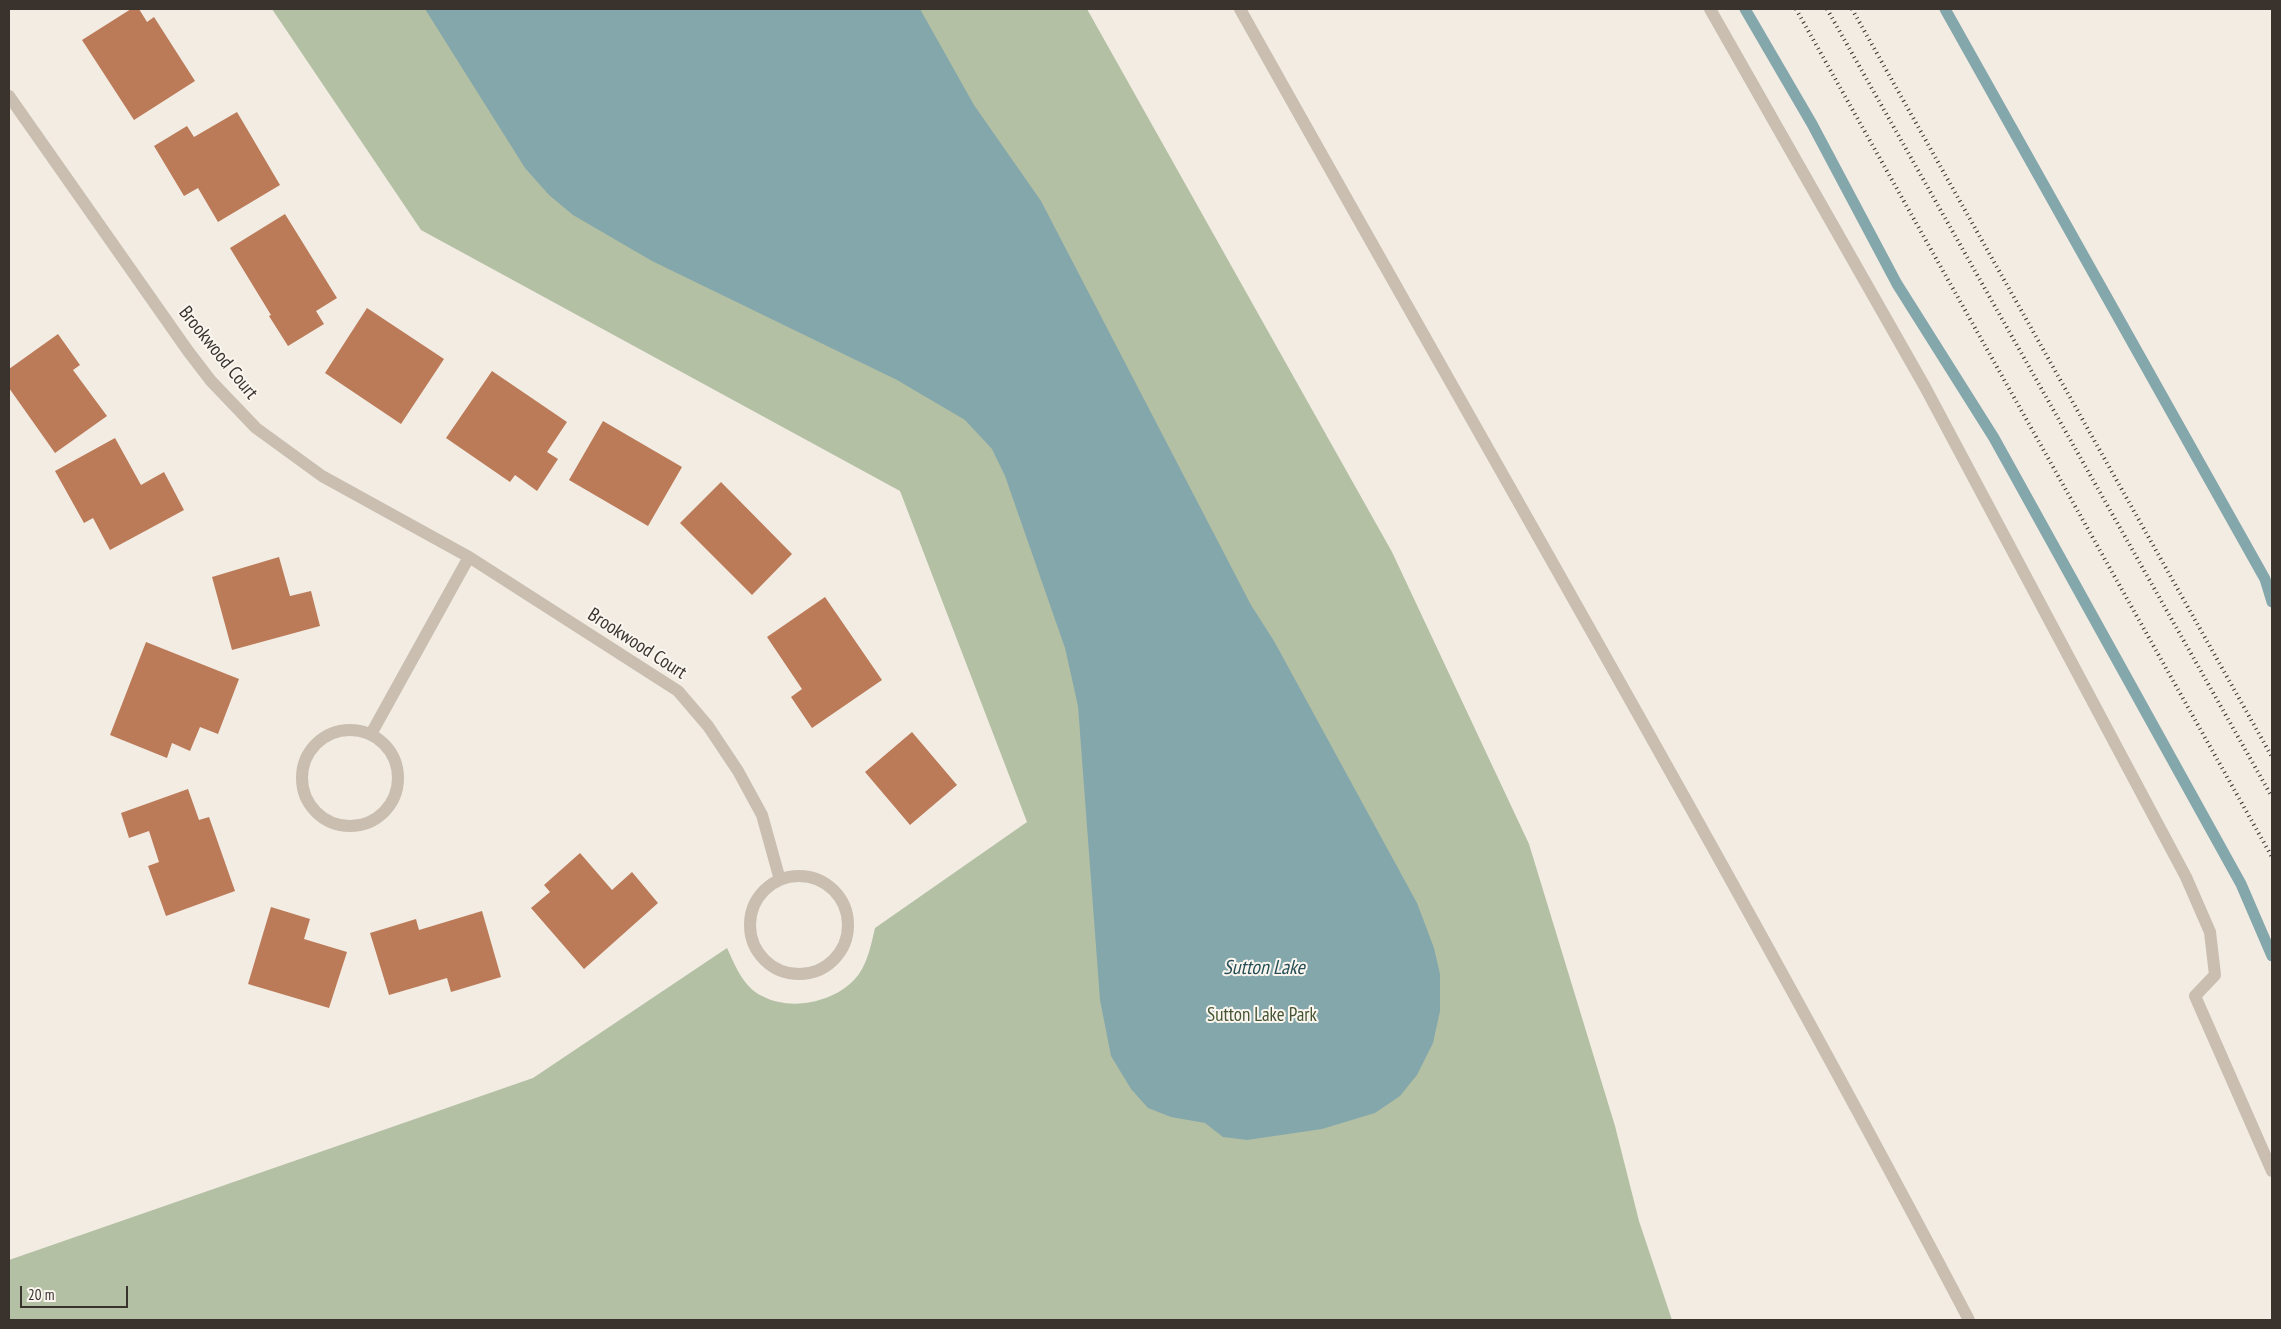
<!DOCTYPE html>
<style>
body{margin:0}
#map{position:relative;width:2281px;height:1329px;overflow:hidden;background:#f2ece3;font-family:"PT Sans Narrow",sans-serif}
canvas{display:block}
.frame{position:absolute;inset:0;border:10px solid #39322d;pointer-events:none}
.scale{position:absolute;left:20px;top:1286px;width:108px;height:22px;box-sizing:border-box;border:2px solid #39322d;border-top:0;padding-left:6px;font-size:15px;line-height:18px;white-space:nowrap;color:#39322d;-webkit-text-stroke:4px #faf6ef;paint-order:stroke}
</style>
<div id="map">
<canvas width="2281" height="1329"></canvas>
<div class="frame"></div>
<div class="scale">20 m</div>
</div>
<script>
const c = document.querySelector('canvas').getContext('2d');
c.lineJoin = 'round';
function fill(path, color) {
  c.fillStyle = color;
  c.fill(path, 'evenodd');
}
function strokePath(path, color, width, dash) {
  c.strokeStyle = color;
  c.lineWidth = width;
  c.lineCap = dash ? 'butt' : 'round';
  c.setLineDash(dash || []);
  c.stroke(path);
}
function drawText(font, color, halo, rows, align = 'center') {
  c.font = font + ' "PT Sans Narrow",sans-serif';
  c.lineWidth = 4;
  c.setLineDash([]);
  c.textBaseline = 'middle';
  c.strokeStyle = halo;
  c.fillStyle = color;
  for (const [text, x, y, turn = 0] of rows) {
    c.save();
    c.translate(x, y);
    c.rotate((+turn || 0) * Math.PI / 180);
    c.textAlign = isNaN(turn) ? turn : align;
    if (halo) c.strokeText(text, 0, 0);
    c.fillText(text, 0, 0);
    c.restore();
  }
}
fill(new Path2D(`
 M272,9h815l305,543 137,292 86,282 24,95 33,99h-1663v-60l524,-182 194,-130c8,17 16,39 35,48 28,15 70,7 92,-16 13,-13 17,-35 21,-52l152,-106 -127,-331 -479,-261z`), '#b4c0a4');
fill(new Path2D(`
 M425,9h495l54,96 67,96 210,404 23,36 143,262 17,45 6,26v37l-7,32 -16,32 -17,21 -25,17 -53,16 -75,11 -24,-3 -18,-14 -34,-6 -23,-9 -17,-19 -20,-33 -11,-56 -22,-294 -13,-58 -60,-172 -13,-27 -27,-29 -68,-40 -245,-119 -79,-46 -24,-20 -24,-27z`), '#84a7ac');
strokePath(new Path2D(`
 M1745,9l67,115 85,160 97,154 247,446 31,72
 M1945,9l320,570 7,23`), '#84a7ac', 11);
fill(new Path2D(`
 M131,9h8l8,13 7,-5 41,64 -61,39 -52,-80z
 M237,112l43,73 -62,37 -20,-34 -14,8 -30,-50 33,-20 7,11z
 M285,214l52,84 -21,13 8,13 -36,22 -19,-30 2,-1 -41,-67z
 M367,308l77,51 -43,65 -76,-51z
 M58,334l22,31 -7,5 34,46 -52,37 -46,-65v-19z
 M492,371l75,51 -20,30 11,7 -21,32 -22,-16 -5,7 -64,-44z
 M603,421l79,46 -34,59 -79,-46z
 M115,438l26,47 23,-13 20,38 -74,40 -17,-32 -9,5 -29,-52z
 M721,482l71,72 -40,41 -72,-72z
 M279,557l11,39 21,-5 9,35 -88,24 -20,-73z
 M825,597l57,83 -70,48 -21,-31 11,-8 -35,-52z
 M146,642l93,37 -21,55 -18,-7 -10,24 -18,-8 -5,15 -57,-23z
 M912,732l45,53 -47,40 -45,-53z
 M188,789l11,31 10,-3 26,74 -69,25 -18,-50 11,-4 -10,-31 -20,7 -8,-25z
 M580,853l32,37 20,-18 26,31 -74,66 -53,-61 19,-16 -6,-7z
 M271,907l39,12 -6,20 43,13 -18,56 -81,-24z
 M482,911l19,66 -50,15 -4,-14 -58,17 -19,-62 46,-14 3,11z`), '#bb7a58');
strokePath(new Path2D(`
 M1240,9c244,436 496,868 729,1311
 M1710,9l215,378 261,490 24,55 5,43 -20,21 77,175`), '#c9beaf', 12);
strokePath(new Path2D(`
 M9,96l179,255 23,30 45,47 66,48 147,81 209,134 30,35 30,45 24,44 18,65
 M302 778a48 48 0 1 1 96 0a48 48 0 1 1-96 0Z
 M371,734l98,-177
 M750 925a49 49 0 1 1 98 0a49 49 0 1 1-98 0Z`), '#c9beaf', 12);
strokePath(new Path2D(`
 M1796,9l476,848
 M1827,9l445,788
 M1852,9l420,748`), '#39322d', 4, [1, 4]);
drawText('19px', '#39322d', '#faf6ef', [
 ["Brookwood Court",218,353,51],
 ["Brookwood Court",637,644,33]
]);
drawText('19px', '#455533', '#faf6ef', [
 ["Sutton Lake Park",1262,1016]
]);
drawText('italic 20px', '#264f57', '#faf6ef', [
 ["Sutton Lake",1264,968]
]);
</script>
